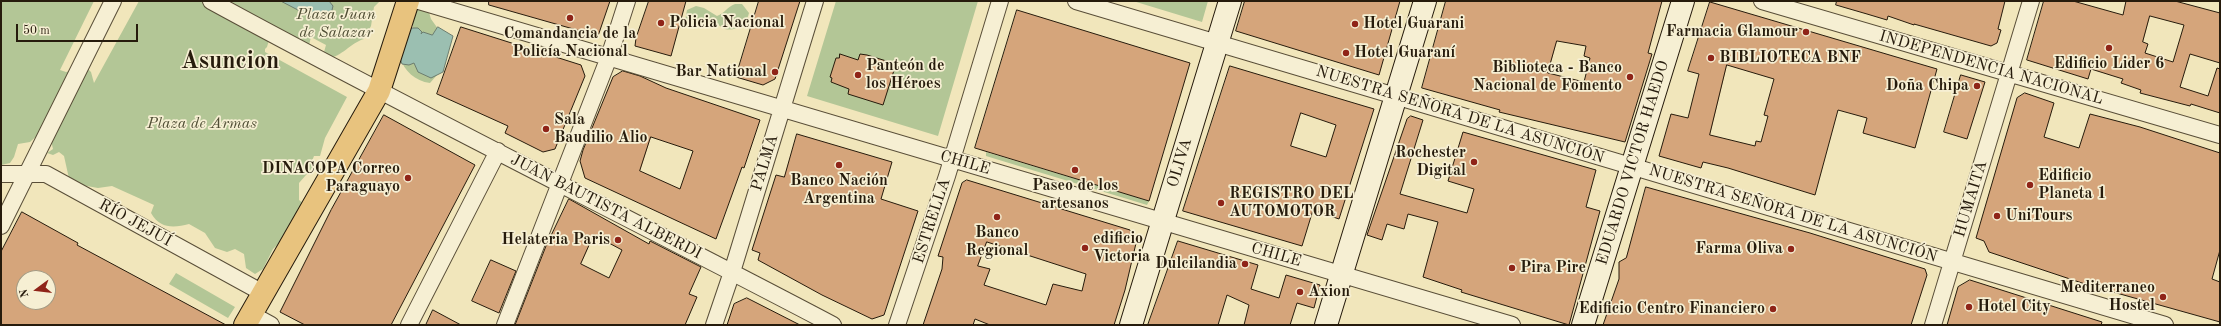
<!DOCTYPE html>
<meta charset="utf-8">
<style>
body{margin:0}
#map{position:relative;width:2221px;height:326px;overflow:hidden;background:#f1e6bb;font-family:"Old Standard TT",serif}
canvas{display:block}
.frame{position:absolute;inset:0;border:2px solid #261b0c;pointer-events:none}
.north{position:absolute;left:16px;top:270px;width:40px;height:40px;box-sizing:border-box;background:#f6efd3;border:1px solid #a39a83;border-radius:50%;rotate:255deg;font-size:11px;font-weight:700;line-height:16px;text-align:center;color:#261b0c}
.north::after{content:'';display:block;margin:auto;width:14px;height:18px;background:#8f2418;clip-path:polygon(50% 0,100% 100%,50% 72%,0 100%)}
.scale{position:absolute;left:16px;top:24px;width:122px;height:18px;box-sizing:border-box;border:2px solid #261b0c;border-top:0;padding-left:5px;font-size:12px;line-height:14px;white-space:nowrap;color:#261b0c;-webkit-text-stroke:3px #f6efd3;paint-order:stroke}
</style>
<div id="map">
<canvas width="2221" height="326"></canvas>
<div class="frame"></div>
<div class="north">N</div>
<div class="scale">50 m</div>
</div>
<script>
const c = document.querySelector('canvas').getContext('2d');
c.lineJoin = 'round';
function fill(path, color) {
  c.fillStyle = color;
  c.fill(path, 'evenodd');
}
function strokePath(path, color, width, dash) {
  c.strokeStyle = color;
  c.lineWidth = width;
  c.lineCap = dash ? 'butt' : 'round';
  c.setLineDash(dash || []);
  c.stroke(path);
}
function drawText(font, color, halo, rows, align = 'center') {
  c.font = font + ' "Old Standard TT",serif';
  c.lineWidth = 3.5;
  c.setLineDash([]);
  c.textBaseline = 'middle';
  c.strokeStyle = halo;
  c.fillStyle = color;
  for (const [text, x, y, turn = 0] of rows) {
    c.save();
    c.translate(x, y);
    c.rotate((+turn || 0) * Math.PI / 180);
    c.textAlign = isNaN(turn) ? turn : align;
    if (halo) c.strokeText(text, 0, 0);
    c.fillText(text, 0, 0);
    c.restore();
  }
}
fill(new Path2D(`
 M1,1h93l-34,69 6,2 20,-5 5,5 3,11 45,-82h241l-6,6 -3,19 -7,13c-14,4 -22,18 -36,19l-4,-6 2,-7 -15,-8 -2,8 -40,-5 -2,7 -2,2v3l82,45 -22,41 -5,18h-6l-2,5 1,6 -14,16v17l8,6 -24,33 -10,10 -10,20 -8,5 -9,-6 -2,-14 -9,-5 -8,3 -12,-4 -10,-15 -16,-9c-15,4 -29,5 -38,-11l3,-8 -42,-19 -14,2 -28,-5 -6,-27 -5,-4 -6,3 -6,-2 6,-4 -3,-13 -10,-3 -10,9 -12,2 -4,13 -4,6 -9,2z
 M836,1h142l-40,135 -131,-40z
 M1133,1h75l-6,21z
 M735,4h7l7,9c-2,10 -13,19 -24,16 -4,-2 -10,-7 -14,-7 -8,0 -11,0 -19,-3l-7,2 2,-11 9,-4 8,2 13,8c8,-3 10,-9 18,-12z
 M413,7l15,2 3,10 10,14 -4,42 -7,8c-15,-2 -26,-12 -30,-26l13,-29z
 M986,152l163,49 -2,4 -161,-49z
 M176,273l59,34 -7,11 -59,-34z`), '#b3c696');
const water = new Path2D(`
 M281,1h48l4,5 -2,8 -4,3 -7,-2 -2,5z
 M438,27l15,9 -10,36 -12,6 -13,-6 -4,-9 -5,2 -7,-1 -3,-8 12,-28h7l4,4 -1,2 2,-2 9,3z`);
fill(water, '#9bbfb1');
strokePath(water, '#6c7d6f', 1);
const building = new Path2D(`
 M489,1h121l-12,35 -109,-31z
 M649,1h37l-15,55 -36,-10 1,-8z
 M759,1h41l-25,78 -12,6 -27,-8z
 M1245,1h155l-21,74 -143,-44z
 M1446,1h216l-14,52 4,1 -27,88 -126,-30 1,-2 -78,-22zM1557,41l29,5 -2,10 6,2 -6,24 -36,-9z
 M1837,1h168l-7,28 3,1 -4,13 -6,3 -77,-22v1l-26,-9 -1,4 -20,-6 -31,-9z
 M2044,1h29l50,14 3,-14h49l45,12v50l-30,-9 -10,33 28,9 9,-28 3,1v44l-29,-9 -1,2 -50,-13 1,-3 -20,-7 2,-4 -32,-10 -3,10 -61,-19zM2150,16l34,9 -11,37 -28,-9 3,-9 -5,-2z
 M1710,2l227,67 -22,79 -52,-15 4,-15 -29,-8 -23,85 -87,-27 -25,-6 -2,6 -42,-12 12,-42 17,4 11,-44 -11,-3zM1727,65l47,14 -10,36 4,1 -7,26 -5,-1 -1,5 -45,-11z
 M1017,10l173,53 -41,138 -174,-53z
 M461,27l120,38 4,11 -30,73 -12,3 -38,-19 3,-7 -71,-32z
 M840,54l18,6 2,-6 7,1 29,9 -13,41 -35,-11 1,-5 -18,-7 1,-4 -2,-1 6,-19h3z
 M1230,66l144,43 -35,110 -26,-9 -11,36 -119,-35zM1301,113l35,12 -10,32 -35,-11z
 M623,71l17,5 26,12 94,32 -16,48 -2,-1 -26,72 -131,-61 -5,-17 3,-11 30,-73zM651,137l42,14 -13,38 -40,-18z
 M1961,75l24,7 -18,57 -23,-7z
 M2025,93l29,10 -10,34 35,11 11,-34 50,13 80,26v97l-8,29 8,3v40l-132,-37 -99,-33 -5,-11 -8,-3 41,-140z
 M384,115l91,50 -84,160h-86l-25,-13 51,-102z
 M1411,116l12,4 -23,74 67,19 7,-24 -26,-8 15,-49 133,38 -10,37 14,4 -31,114 -108,-33 1,-2 -39,-13 15,-55 -30,-8 -4,15 -17,-5 -5,16 -15,-5 40,-116z
 M797,134l95,28 -11,37 37,12 -34,104 -12,4 -50,-24 -64,-35 2,-7 -8,-3 24,-75 8,2z
 M967,180l163,50 7,9 -12,51 -11,35h-124l-15,-6 -2,6h-50l19,-56 1,-12 -5,-1 24,-73zM987,242l99,32 -4,17 -29,-7 -7,21 -62,-20 6,-16 -12,-3z
 M1646,187l164,46 115,36 2,6 -16,50h-308l16,-46v-17l7,-4z
 M569,199l80,45 1,-3 51,26 -12,27 8,3 -12,28h-170l31,-79zM594,235l28,15 -13,28 -28,-14z
 M22,212l56,31 -1,2 149,80h-225v-73zM24,278h24v24h-24z
 M1178,241l80,24 -7,24 28,9 7,-23 34,10 -6,23 -17,-5 -7,22h-46l5,-20 -22,-10 -9,30h-70z
 M491,260l25,11 -17,42 -27,-12z
 M1970,280l132,42 -1,3h-154l11,-38z
 M747,298l53,27h-73l7,-21z
 M433,310l28,15h-35z`);
fill(building, '#d5a57b');
strokePath(building, '#261b0c', 1);
const street = new Path2D(`
 M211,1c205,112 415,215 622,324
 M419,1l1093,324
 M1076,1l1089,324
 M1762,1l458,134
 M1,174h45l217,119
 M1,226l112,-225
 M251,314l20,11
 M409,325l89,-174
 M505,325l104,-268 18,-56
 M714,325l18,-53 83,-271
 M897,325l50,-149 53,-175
 M1933,325l98,-324`);
const secondary = new Path2D(`
 M1131,325l99,-324
 M1326,325l99,-324
 M1583,325l100,-324`);
const highway = new Path2D(`
 M245,325l134,-234 29,-90`);
strokePath(street, '#594e38', 18);
strokePath(secondary, '#261b0c', 24);
strokePath(highway, '#261b0c', 24);
strokePath(street, '#f6efd3', 16);
strokePath(secondary, '#f6efd3', 22);
strokePath(highway, '#e8c37e', 22);
for (const [x, y, r, color] of [
 [570,18,4,"#8f2418"],
 [661,23,4,"#8f2418"],
 [1355,24,4,"#8f2418"],
 [1806,32,4,"#8f2418"],
 [2109,48,4,"#8f2418"],
 [1346,53,4,"#8f2418"],
 [1711,58,4,"#8f2418"],
 [775,72,4,"#8f2418"],
 [858,75,4,"#8f2418"],
 [1630,77,4,"#8f2418"],
 [1977,86,4,"#8f2418"],
 [546,129,4,"#8f2418"],
 [1474,162,4,"#8f2418"],
 [839,165,4,"#8f2418"],
 [1075,170,4,"#8f2418"],
 [408,178,4,"#8f2418"],
 [2030,185,4,"#8f2418"],
 [1221,203,4,"#8f2418"],
 [1997,216,4,"#8f2418"],
 [997,217,4,"#8f2418"],
 [618,240,4,"#8f2418"],
 [1085,248,4,"#8f2418"],
 [1791,249,4,"#8f2418"],
 [1245,264,4,"#8f2418"],
 [1512,268,4,"#8f2418"],
 [1300,292,4,"#8f2418"],
 [2163,297,4,"#8f2418"],
 [1969,307,4,"#8f2418"],
 [1773,309,4,"#8f2418"]
]) {
  const dot = new Path2D();
  dot.arc(x, y, r, 0, 2 * Math.PI);
  c.fillStyle = color;
  c.fill(dot);
  strokePath(dot, '#f6efd3', 1.5);
}
drawText('italic 16px', '#504e35', '#f6efd3', [
 ["Plaza Juan",336,15],
 ["de Salazar",336,33],
 ["Plaza de Armas",202,124]
]);
drawText('bold 16px', '#261b0c', '#f6efd3', [
 ["Policia Nacional",669,23],
 ["Hotel Guarani",1363,24],
 ["Farmacia Glamour",1798,32,"right"],
 ["Comandancia de la",570,34,"center"],
 ["Policía Nacional",570,52,"center"],
 ["Hotel Guaraní",1354,53],
 ["BIBLIOTECA BNF",1719,58],
 ["Edificio Lider 6",2109,64,"center"],
 ["Panteón de",866,66],
 ["los Héroes",866,84],
 ["Biblioteca - Banco",1622,68,"right"],
 ["Nacional de Fomento",1622,86,"right"],
 ["Bar National",767,72,"right"],
 ["Doña Chipa",1969,86,"right"],
 ["Sala",554,120],
 ["Baudilio Alio",554,138],
 ["Rochester",1466,153,"right"],
 ["Digital",1466,171,"right"],
 ["DINACOPA Correo",400,169,"right"],
 ["Paraguayo",400,187,"right"],
 ["Edificio",2038,176],
 ["Planeta 1",2038,194],
 ["Banco Nación",839,181,"center"],
 ["Argentina",839,199,"center"],
 ["Paseo de los",1075,186,"center"],
 ["artesanos",1075,204,"center"],
 ["REGISTRO DEL",1229,194],
 ["AUTOMOTOR",1229,212],
 ["UniTours",2005,216],
 ["Banco",997,233,"center"],
 ["Regional",997,251,"center"],
 ["edificio",1093,239],
 ["Victoria",1093,257],
 ["Helateria Paris",610,240,"right"],
 ["Farma Oliva",1783,249,"right"],
 ["Dulcilandia",1237,264,"right"],
 ["Pira Pire",1520,268],
 ["Mediterraneo",2155,288,"right"],
 ["Hostel",2155,306,"right"],
 ["Axion",1308,292],
 ["Hotel City",1977,307],
 ["Ediﬁcio Centro Financiero",1765,309,"right"]
], 'left');
drawText('16px', '#261b0c', '#f6efd3', [
 ["INDEPENDENCIA NACIONAL",1991,68,16],
 ["NUESTRA SEÑORA DE LA ASUNCIÓN",1460,115,17],
 ["PALMA",765,163,-73],
 ["CHILE",965,163,16],
 ["OLIVA",1180,163,-73],
 ["EDUARDO VICTOR HAEDO",1633,163,-73],
 ["HUMAITA",1971,199,-73],
 ["JUAN BAUTISTA ALBERDI",606,207,27],
 ["NUESTRA SEÑORA DE LA ASUNCIÓN",1793,214,17],
 ["ESTRELLA",932,221,-72],
 ["RÍO JEJUÍ",135,223,29],
 ["CHILE",1276,255,16]
]);
drawText('bold 24px', '#261b0c', '#f6efd3', [
 ["Asuncion",230,62]
]);
</script>
